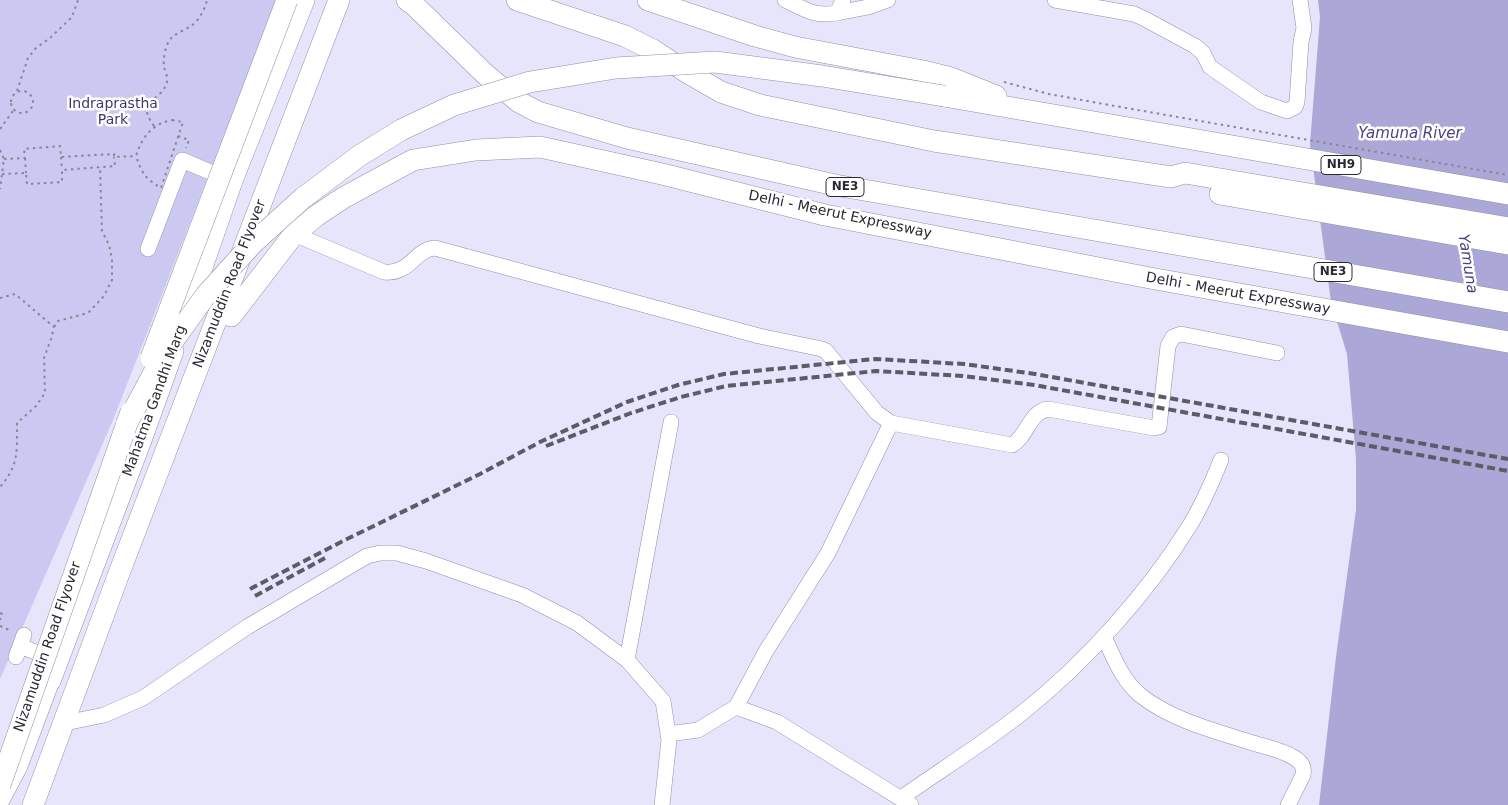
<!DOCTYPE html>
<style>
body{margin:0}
canvas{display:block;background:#e6e5fb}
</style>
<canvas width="1508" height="805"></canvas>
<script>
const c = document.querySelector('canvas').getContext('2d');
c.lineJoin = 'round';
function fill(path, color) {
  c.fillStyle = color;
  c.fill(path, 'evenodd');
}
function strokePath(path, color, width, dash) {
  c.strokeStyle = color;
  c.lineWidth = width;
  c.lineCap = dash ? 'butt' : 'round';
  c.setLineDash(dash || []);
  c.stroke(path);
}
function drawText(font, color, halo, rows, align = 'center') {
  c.font = font + ' "DejaVu Sans",sans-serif';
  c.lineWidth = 5;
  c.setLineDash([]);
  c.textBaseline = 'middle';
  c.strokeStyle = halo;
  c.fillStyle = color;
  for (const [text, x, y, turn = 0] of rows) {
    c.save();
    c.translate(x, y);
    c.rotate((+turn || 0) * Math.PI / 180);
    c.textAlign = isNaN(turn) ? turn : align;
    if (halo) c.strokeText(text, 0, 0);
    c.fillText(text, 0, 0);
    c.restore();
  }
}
fill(new Path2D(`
 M0,0h277l-164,420 -113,259z`), '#cbc8f1');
fill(new Path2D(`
 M1318,0h190v805h-189l17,-148 20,-147v-51l-9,-105 -16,-52 -21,-158 10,-127z`), '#aba7d6');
const minor = new Path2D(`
 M785,0c19,9 30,17 52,13l6,-13
 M1055,0l79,14 9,4 52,28 8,7 7,14 51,35 26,9 8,-4 2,-5 4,-60 3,-14 -4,-28
 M837,13l31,-6 20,-7
 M294,234l90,38c26,3 31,-23 51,-24l324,88 63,13 4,2 51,62 14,10 121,22c16,-9 17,-33 36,-36l106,19 5,-1 9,-81 5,-9 8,-3 96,19
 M148,249l34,-89 47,20
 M1104,637c10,21 18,43 36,58 31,25 75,36 113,48 13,4 28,7 40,14 7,4 12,9 10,18l-15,30
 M20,646l33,13
 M16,657l8,-22
 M627,660l44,-238
 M736,707l41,15 134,83
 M65,723l39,-8 39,-17 104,-71 120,-71 13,-3h17l29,8 96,34 55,28 50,37 36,41 6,39 -7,65
 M668,734l30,-4 38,-23 30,-56 62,-98 63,-130
 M901,798c40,-28 83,-55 121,-85 63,-50 126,-120 168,-188 13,-21 22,-43 31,-65`);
const major = new Path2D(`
 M0,800l18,-34 32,-85`);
const highway = new Path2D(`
 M407,0l7,5 71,69 34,28 19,10 89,26 208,47 673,117
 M517,0l108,36 28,14 35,23 33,19 39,13 174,36 237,36 14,-4 323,55
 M648,0l107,36 40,11 128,24 28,7 45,18
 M944,96l564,98
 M1220,194l288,50
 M231,316l63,-82 22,-18 27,-18 70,-38 63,-10 64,-3 122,27 163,41 325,63 358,64
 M183,322l50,-144 71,-178
 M50,681l94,-249 29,-81
 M33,805l88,-237 218,-568`);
strokePath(minor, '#9190a4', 16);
strokePath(major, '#9190a4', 20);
strokePath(highway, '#9190a4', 22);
strokePath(new Path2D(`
 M1004,82l45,12 49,9 410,72
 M11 102a11 11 0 1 1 22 0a11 11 0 1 1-22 0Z
 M17,91l11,-33 8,-10 14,-10 22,-21 6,-17
 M172,120l11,2 -22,66c-16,-10 -19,-14 -25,-32 6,-19 16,-32 36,-36z
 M154,126c-20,-27 8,-24 13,-44 1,-5 -2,-11 -3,-15 -1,-8 1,-19 5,-26 5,-8 15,-10 22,-15 8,-5 14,-17 16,-26
 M0,129l13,-18
 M178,136l11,4 -3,8
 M0,150l4,9 -4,30
 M61,157l1,13
 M25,158l1,15
 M4,159l21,-1 -1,-9 36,-3 1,11 53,-3v3l22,-1
 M2,174l24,-1 1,11 35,-2v-12l53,-4 -1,-9
 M0,298l15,-4 39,33 -3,12 -7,19 1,35 -9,13 -19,17c0,28 2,42 -17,64
 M54,327l4,-6 30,-8 16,-17 8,-16v-21l-3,-14 -7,-14 -2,-64
 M0,613l2,1 -2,6
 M0,626l12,5`), '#888796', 2, [2.5, 4]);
strokePath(minor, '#fff', 15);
strokePath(major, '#fff', 19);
strokePath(highway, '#fff', 21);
strokePath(new Path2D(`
 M546,446l85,-33 50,-16 45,-11 150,-15 87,5 71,9 474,86
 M250,589l95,-49 135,-66 60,-32 87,-40 51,-17 46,-11 151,-15 89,5 71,10 473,85
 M255,596l70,-38`), '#5c5b67', 4, [8, 4]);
const highwayBridge = new Path2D(`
 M151,358l136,-358
 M126,425l39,-73 41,-57 47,-52 50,-45 56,-42 42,-26 53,-25 76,-23 86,-14 99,-6 107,14 122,20
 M0,785l131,-373`);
strokePath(highwayBridge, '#9190a4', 22, []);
strokePath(highwayBridge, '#fff', 21);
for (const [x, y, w] of [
 [1341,165,40],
 [845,187,38],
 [1333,272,38]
]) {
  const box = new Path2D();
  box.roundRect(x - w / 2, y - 9.5, w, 19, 4);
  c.fillStyle = '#fff';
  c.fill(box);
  strokePath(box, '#2a2931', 1);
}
drawText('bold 12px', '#2a2931', null, [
 ["NH9",1341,165],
 ["NE3",845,187],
 ["NE3",1333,272]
]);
drawText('14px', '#403670', '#fff', [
 ["Indraprastha",113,104],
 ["Park",113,120]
]);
drawText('14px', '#2a2931', '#fff', [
 ["Delhi - Meerut Expressway",840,215,12],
 ["Nizamuddin Road Flyover",230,284,-69],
 ["Delhi - Meerut Expressway",1238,294,10],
 ["Mahatma Gandhi Marg",155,401,-70],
 ["Nizamuddin Road Flyover",48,647,-71]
]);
drawText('italic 15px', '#4b427e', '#fff', [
 ["Yamuna River",1410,134],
 ["Yamuna",1467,264,81]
]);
</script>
